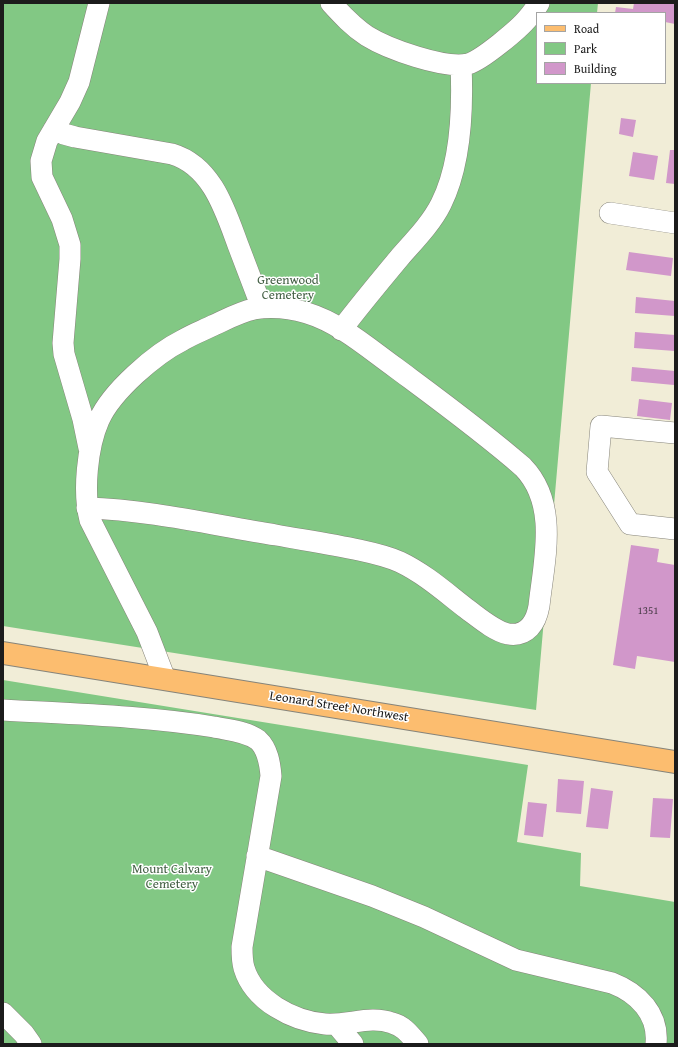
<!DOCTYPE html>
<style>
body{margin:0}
#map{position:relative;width:678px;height:1047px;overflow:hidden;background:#f1edd7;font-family:"Gentium Book Plus",serif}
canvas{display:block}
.frame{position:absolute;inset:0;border:4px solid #1c1c1c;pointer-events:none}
.legend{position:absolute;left:536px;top:12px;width:130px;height:72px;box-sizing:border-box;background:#fff;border:1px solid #a4a4a4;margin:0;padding:5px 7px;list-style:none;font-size:12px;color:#1c1c1c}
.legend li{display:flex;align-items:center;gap:8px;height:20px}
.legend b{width:20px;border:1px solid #a4a4a4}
</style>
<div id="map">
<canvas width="678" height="1047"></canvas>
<div class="frame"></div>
<ul class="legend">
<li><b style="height:5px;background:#fcbd6f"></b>Road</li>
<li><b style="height:11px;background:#82c884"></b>Park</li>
<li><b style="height:11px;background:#d197ca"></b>Building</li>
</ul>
</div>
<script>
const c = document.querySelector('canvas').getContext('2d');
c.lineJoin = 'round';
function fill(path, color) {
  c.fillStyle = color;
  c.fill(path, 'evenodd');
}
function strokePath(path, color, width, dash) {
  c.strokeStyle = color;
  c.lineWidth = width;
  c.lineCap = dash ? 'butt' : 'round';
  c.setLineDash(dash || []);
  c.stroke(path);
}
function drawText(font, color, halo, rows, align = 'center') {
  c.font = font + ' "Gentium Book Plus",serif';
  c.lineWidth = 3;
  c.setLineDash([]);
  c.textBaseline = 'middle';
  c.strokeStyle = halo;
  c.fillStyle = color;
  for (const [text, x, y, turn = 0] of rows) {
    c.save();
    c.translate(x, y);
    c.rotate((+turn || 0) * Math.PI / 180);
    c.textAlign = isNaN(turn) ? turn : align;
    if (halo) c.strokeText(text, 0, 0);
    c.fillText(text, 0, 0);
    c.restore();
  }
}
fill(new Path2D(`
 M3,3h595l-1,10h-60v70h54l-55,627 -533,-84z
 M3,680l525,85 -11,77 64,11 -1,33 95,16v142h-672z`), '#82c884');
fill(new Path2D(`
 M634,3h41v21l-10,-2v-9h-50l1,-6 17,2z
 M621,118l15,2 -3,17 -14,-3z
 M670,150h5v34l-9,-1z
 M633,152l25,4 -4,24 -25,-4z
 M629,252l44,6 -2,18 -45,-6z
 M636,297l39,4v15l-40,-3z
 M635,332l40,3v16l-41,-3z
 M632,367l43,4 -1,14 -43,-4z
 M639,399l33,4 -2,17 -33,-4z
 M631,545l28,4 -2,13 18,3v97l-38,-6 -2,13 -22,-4z
 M558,779l26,2 -3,33 -25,-2z
 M591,788l22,3 -5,38 -22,-2z
 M653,798l20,1 -3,39 -20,-1z
 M528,802l19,2 -4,33 -19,-2z`), '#d197ca');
const minor = new Path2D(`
 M331,3c11,12 22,24 36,33 21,13 77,33 101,28 14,-4 51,-35 60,-46 4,-5 8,-10 11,-15
 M54,129l10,5 11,3 97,17c40,12 53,56 66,91 8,21 16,42 24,63
 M610,213l65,10
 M341,330c19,-25 39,-49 59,-73 14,-16 31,-33 41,-53 20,-40 22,-95 20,-139
 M675,433l-74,-7 -4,46 33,52 45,5
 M89,448l-6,-29 -19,-65 -1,-11 7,-84v-14l-8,-26 -20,-42 -1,-16 6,-20 23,-39 9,-20 20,-79
 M87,508c64,2 126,17 189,27 28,5 56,9 83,15 14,3 28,6 41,12 25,12 45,30 67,47 11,8 27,22 41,25 19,3 28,-11 31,-28 5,-46 20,-102 -16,-139 -40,-35 -84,-67 -127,-99 -28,-20 -56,-45 -89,-55 -17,-5 -35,-7 -53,-4 -14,3 -27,10 -40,16 -10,5 -21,9 -31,15 -28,14 -71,51 -84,80 -12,27 -16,72 -9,100l57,112 18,47
 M3,710c70,4 142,6 211,17 14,3 32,4 44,13 10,9 12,24 13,36l-29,171c0,7 0,14 2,21 10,33 49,53 81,56 23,2 45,-9 67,-1 12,3 18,12 26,21
 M257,856l115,40 52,21 92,43 96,23c26,10 47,31 44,61
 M3,1013l21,21 7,10
 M336,1024l17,20`);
const major = new Path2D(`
 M3,653l672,109`);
strokePath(minor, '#86847a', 22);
strokePath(major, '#86847a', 24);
strokePath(minor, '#fff', 21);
strokePath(major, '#fcbd6f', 22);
drawText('11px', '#493b48', null, [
 ["1351",648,611]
]);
drawText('13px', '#456146', '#fff', [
 ["Greenwood",288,281],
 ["Cemetery",288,296],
 ["Mount Calvary",172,870],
 ["Cemetery",172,885]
]);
drawText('13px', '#1c1c1c', '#fff', [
 ["Leonard Street Northwest",339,707,9]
]);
</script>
